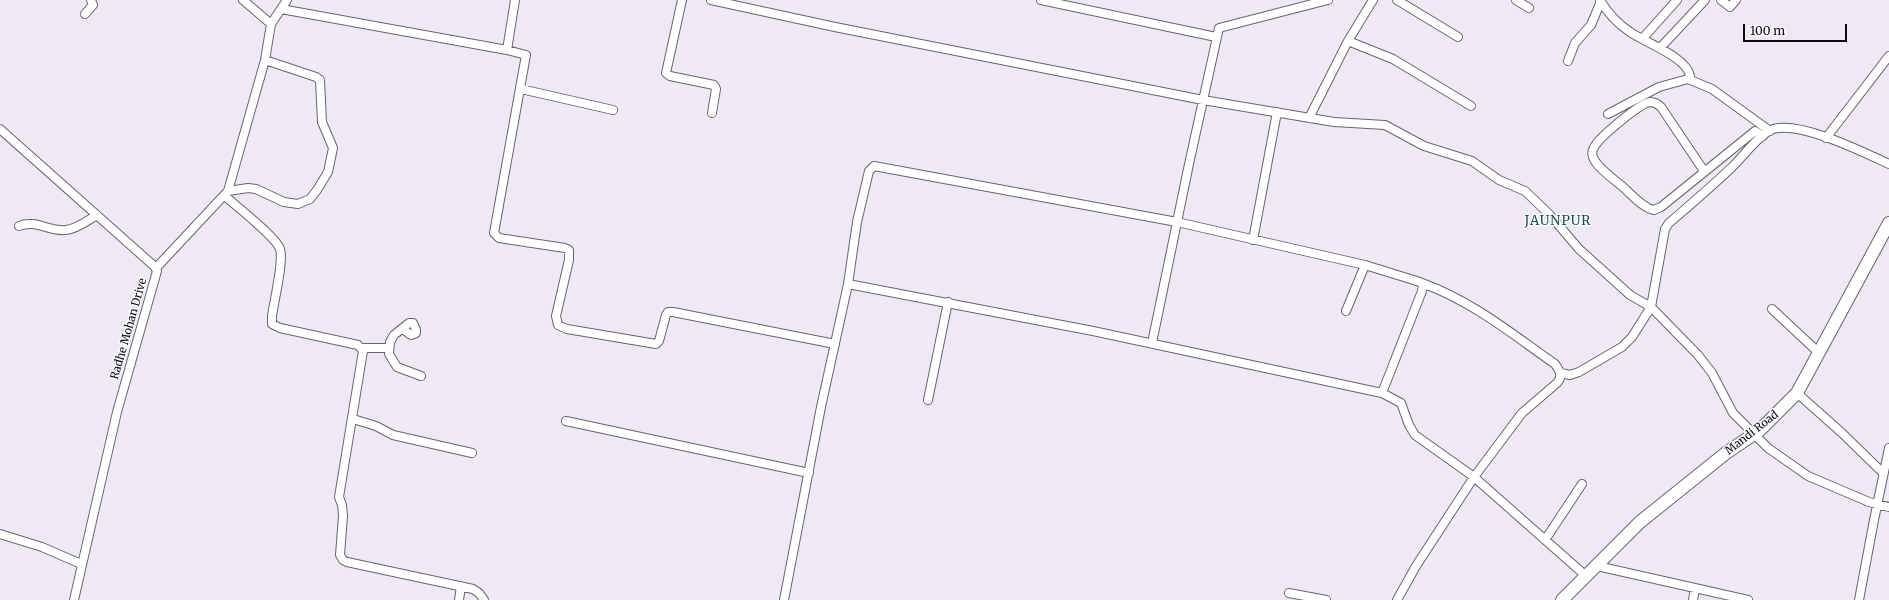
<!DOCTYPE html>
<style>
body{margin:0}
#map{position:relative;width:1889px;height:600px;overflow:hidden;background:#eee9f5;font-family:Merriweather,serif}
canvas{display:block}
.scale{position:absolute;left:1743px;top:24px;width:104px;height:18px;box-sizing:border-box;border:2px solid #0d0c10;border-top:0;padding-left:5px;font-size:12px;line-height:14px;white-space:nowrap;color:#0d0c10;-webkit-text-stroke:3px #faf8ff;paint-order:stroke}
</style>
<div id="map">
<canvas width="1889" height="600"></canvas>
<div class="scale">100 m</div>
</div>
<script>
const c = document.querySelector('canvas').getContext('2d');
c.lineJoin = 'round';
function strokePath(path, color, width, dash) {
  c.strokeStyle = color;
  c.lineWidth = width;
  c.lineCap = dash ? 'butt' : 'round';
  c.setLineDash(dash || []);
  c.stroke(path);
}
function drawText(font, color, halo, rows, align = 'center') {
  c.font = font + ' Merriweather,serif';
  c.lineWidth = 3;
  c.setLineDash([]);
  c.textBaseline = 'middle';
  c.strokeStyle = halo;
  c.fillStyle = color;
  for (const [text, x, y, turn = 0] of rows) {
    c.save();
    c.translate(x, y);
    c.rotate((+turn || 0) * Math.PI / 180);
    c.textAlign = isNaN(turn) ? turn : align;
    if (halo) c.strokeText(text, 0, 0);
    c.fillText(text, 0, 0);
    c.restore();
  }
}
const street = new Path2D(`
 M243,0l28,24
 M682,0l-16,73 4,3 44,9 2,4 -4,24
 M711,0l124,27 368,73 131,22 51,3 39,21 48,15 27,19 26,11 25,24 29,34 51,46 21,12 47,48 14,18 21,40 35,35 40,28 61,26 20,5
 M1041,0l175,37
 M1397,0l61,37
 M1516,0l13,8
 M1600,0c7,12 18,24 30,32 14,10 57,25 60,44l-2,3
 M1721,0l9,7 6,-7
 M281,9l226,41 19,5 -32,178 5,5 66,10 4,2v10l-13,56 2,9 9,4 89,15 3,-3 7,-26 2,-3h5l162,32
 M85,14l8,-9 -2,-5
 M1643,38l34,-38
 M1348,41l45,18 78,47
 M1660,48l45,-48
 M507,50l8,-50
 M1568,61l7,-18 16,-18 10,-24
 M521,89l92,21
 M1608,114l51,-27 29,-8 24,10 58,42
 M1309,118l39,-77 25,-41
 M0,129l154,137 3,5 -40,141 -43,188
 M1826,138l63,-82
 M1704,171l-43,-64c-3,-3 -7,-5 -11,-5 -10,1 -47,33 -53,41 -3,3 -6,9 -4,14 3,10 22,23 30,30 9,8 20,21 31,23l7,-3 94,-76 8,5
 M228,191l20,-3 8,1 28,13 14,2 12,-5 7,-9 11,-18 5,-24 -11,-26 -2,-42 -4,-3 -51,-17
 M225,196c11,10 51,41 55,53 4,12 -6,52 -8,67v8l8,4 78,17 5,6 -24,146 3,8 1,11 -3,39 3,5 4,2 126,27 6,4 5,7
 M19,226c17,-7 30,6 47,4 11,-1 22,-10 31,-15
 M1253,240l24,-128
 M156,268l72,-77 37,-131 6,-36 16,-24
 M848,284l245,47 289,62 19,10 8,22 6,10 59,42 112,99
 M1772,309l46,43
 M1346,311l19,-46
 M403,329l8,6 5,-2v-3l-3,-7h-4l-15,12 -4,7 -1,12 8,13 24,9
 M1152,343l37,-179 30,-136 109,-28
 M362,348h27
 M1561,373l9,2 9,-3 43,-25 10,-10 19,-30 14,-78 4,-6c21,-18 42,-36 62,-55 11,-10 29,-35 42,-39 28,-8 90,23 116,35
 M1797,393l45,40 41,40
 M928,400l20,-98
 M353,419l23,7 17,9 79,18
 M566,421l243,52
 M0,534l42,13 39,17
 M1545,540l37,-56
 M1597,566l151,34
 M1289,593l37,7
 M459,600l2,-14
 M784,600l37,-193 27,-123 9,-62 12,-51 5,-5 303,56 188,43 55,17 3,3 -1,6 -40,102
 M1397,600l19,-34 58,-89 48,-64 35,-30c6,-7 3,-12 -2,-19 -43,-30 -83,-63 -133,-81
 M1693,600l2,-11
 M1859,600l15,-80 15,-72`);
const secondary = new Path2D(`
 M1562,600l78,-78 86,-69 34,-23 37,-37 92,-170`);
strokePath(street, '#68646e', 10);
strokePath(secondary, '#68646e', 14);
strokePath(street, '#fff', 8);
strokePath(secondary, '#fff', 12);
drawText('11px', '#0d0c10', '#faf8ff', [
 ["Radhe Mohan Drive",129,329,-74],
 ["Mandi Road",1752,433,-38]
]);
c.letterSpacing = '1px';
drawText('13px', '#1b534a', '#faf8ff', [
 ["JAUNPUR",1558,221]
]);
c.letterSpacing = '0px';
</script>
